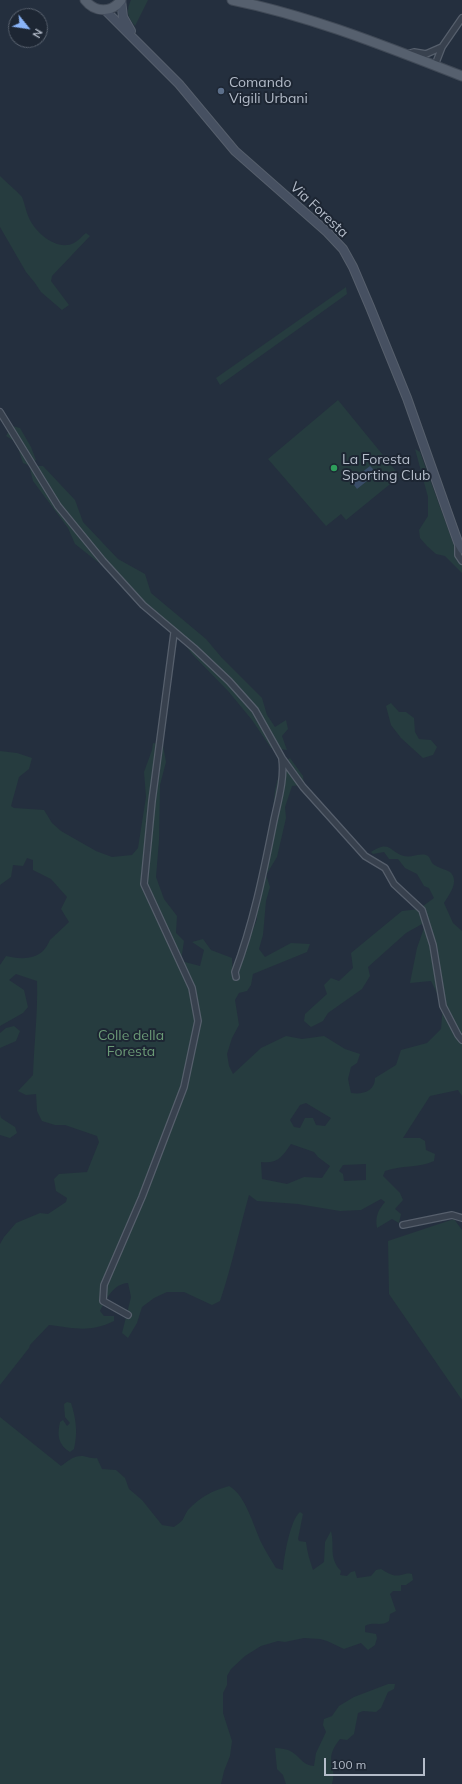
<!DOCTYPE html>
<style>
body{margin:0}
#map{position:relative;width:462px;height:1784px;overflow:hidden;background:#242f3e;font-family:Mulish,sans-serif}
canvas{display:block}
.north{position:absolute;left:8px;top:8px;width:40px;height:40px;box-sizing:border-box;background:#1d2633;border:1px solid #59626f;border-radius:50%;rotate:120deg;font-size:11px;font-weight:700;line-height:16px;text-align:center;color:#b4bcc9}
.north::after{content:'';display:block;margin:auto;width:14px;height:18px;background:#8ab4f8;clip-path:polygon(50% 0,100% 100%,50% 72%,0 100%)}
.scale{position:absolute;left:324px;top:1758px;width:101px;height:18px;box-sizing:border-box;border:2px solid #b4bcc9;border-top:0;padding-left:5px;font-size:12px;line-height:14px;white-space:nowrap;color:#b4bcc9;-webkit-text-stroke:3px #1d2633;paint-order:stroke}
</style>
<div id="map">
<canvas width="462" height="1784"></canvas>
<div class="north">N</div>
<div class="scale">100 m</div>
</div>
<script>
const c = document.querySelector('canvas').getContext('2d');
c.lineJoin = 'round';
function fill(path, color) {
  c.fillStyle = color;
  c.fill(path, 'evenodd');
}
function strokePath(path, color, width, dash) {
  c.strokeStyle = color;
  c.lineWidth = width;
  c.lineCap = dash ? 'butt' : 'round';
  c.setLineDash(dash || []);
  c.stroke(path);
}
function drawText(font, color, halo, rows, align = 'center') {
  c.font = font + ' Mulish,sans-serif';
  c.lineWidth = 4;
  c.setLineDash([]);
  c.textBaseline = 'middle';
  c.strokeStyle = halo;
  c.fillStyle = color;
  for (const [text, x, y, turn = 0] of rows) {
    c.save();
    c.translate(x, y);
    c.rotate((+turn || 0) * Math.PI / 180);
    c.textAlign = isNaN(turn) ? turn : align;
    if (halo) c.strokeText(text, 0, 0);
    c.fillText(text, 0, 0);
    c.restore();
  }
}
fill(new Path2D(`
 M131,0h17l-13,26c-8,-10 -9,-15 -4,-26z
 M0,176c4,4 21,19 22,21 3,7 4,15 7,21 6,14 28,34 45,25 4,-2 8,-7 12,-10l4,3 -38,40 -1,5 18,24 -7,5 -21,-18 -6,-9 -9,-11 -26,-45z
 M346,287l1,7 -127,91 -4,-7z
 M338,400l62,76 -54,44 -5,-6 -15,12 -58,-67z
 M12,426l8,2 11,19 5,13 -8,5 -5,-2 -7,-21 -10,-6z
 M415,449l5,3 36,99 6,8v14l-17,-17 -9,-2 -9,-8 -7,-8 -1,-8 9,-14v-19z
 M34,466h9l32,34 8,22 35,37 27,15 6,19 55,46 16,19 40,40 5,17 8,12 11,-7 2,9 -6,7 5,14 -16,-2 -19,-28 -23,-28 -37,-38 -12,-16 -72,-68 -33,-26 -7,-16 -35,-47 -3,-12z
 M391,703l8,9h7l8,6 1,14 4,7 12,1 6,7 -4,8 -10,3 -22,-20 -10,-13 -5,-19z
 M153,743l10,2 3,17 -6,23 -1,55 -3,37 8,22 13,17 -1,17 8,8 -3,20 19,5 4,-16 -12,-8 11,-3 8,11 21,8 1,19 4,2 6,-23 14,-37 -2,-19 9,-37v-9l6,-13 5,-51 7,-27 8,-5 13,18 1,9 -12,1 -7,21 1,11 -9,39 -11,18 4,12 -4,14 -3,34 -4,14 6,8 26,-14 19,1 -3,8 -54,22 -2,11 -4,6 -8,2 -4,7 4,25 -7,13 -5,16 2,12 4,8 28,-26 25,-12 16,3 22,-3 21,13 15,5 -3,9 -6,4 -3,12 3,14c12,2 24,-2 24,-15l21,-13 5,-15 26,-7 14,-14 2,-24 -12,-24 -21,2 7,-35 8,-23 -3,-1 -16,9 -38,34 2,9 -8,13 -34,24 -5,8 -12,6 -7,-6 1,-7 22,-20 -3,-9 7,-7 8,3 14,-13 -2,-15 51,-42 17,-2 15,-11 -5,-10 -5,-2 -7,-12 -12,-6 -7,-9h-9l-5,-7 -11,2 -2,-2c20,-13 19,1 33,4 7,2 15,-3 22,-1 5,2 4,6 7,9 5,4 12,5 17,8 10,9 -1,23 -6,31l9,20 9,8v165l-4,-6 -28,6 -27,42h17l5,3 1,9 9,4 -1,7c-15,7 -33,4 -49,10l-2,5 17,17 3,7 -8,9 6,5 -2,9 -7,-4 -15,9c-2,-11 1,-18 8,-26l-4,-3 -20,11 -21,1 -42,-7 -41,-3 -8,-6c-10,35 -17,71 -29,106l-8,4 -28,-13h-17l-13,6 -12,9 -5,16 -9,15 -6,-5 9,-36 -3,-14c-15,1 -22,16 -28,28l4,5h10v5c-25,12 -39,7 -65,4l-19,20 -1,3 -29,37v-141l4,-7 12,-14 24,-10 8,1 18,-12 1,-4 -11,-7 -2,-12 5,-5 28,-2 12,-30 -2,-6 -32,-11h-10l-13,-4 -5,-10 -1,-17 -10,1 -8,-4 15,-16c1,-32 5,-63 4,-94l-21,-7 -7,6 15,10 4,17 -5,6 -23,13v-61l6,-9c12,3 28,4 37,-5 3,-3 5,-7 7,-11 6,-6 13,-12 19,-18l-8,-13 6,-12 -16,-18 -18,-9v-10l-6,-2 -4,8 -10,-1 -2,12 -11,8v-134l17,2 15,5 -3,11 -10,8 -8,29 3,2 30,2 8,13 9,8 35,20 16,6 20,-2 6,-7 8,-51 -2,-25 8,-22zM306,1103l25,15 -6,8 -9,-1 -3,-7h-8l-5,10 -6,-1 -4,-7 10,-15zM291,1144l23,8 4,5 12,9 -8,12 -18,-1 -17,7 -25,-5 -1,-17c17,2 21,-5 30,-18zM366,1164v16l-22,1 -1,-7 -4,-3 4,-6z
 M14,1026l6,5 -4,10 -16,7v-15l6,-5z
 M0,1114l1,4 14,9 2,6 -7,5 -10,-3z
 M454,1219l8,11v170l-73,-106 -1,-53z
 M67,1402l4,1c5,16 7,29 3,46l-4,3c-12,-7 -13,-17 -10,-30l3,-2 4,6 3,-3 -5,-6 -1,-13z
 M0,1417l61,49c6,-4 12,-10 20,-10 6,0 8,3 16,2l5,11 14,1 9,8 4,11 13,11 20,25 12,2c12,-8 8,-8 14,-17 12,-13 24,-19 41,-24 17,9 25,42 33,58 4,8 9,16 14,24l7,2c1,-13 7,-50 17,-58l3,2 -5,25 1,2 7,1c1,10 4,19 7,28l11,-8 1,-20 6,-11c4,16 -3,26 10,40l-1,4 7,1 4,-4 4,-1 2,7 14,-2 5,-6 5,-1c7,4 12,8 20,6 5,-1 6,-2 11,-1l1,6 -7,5h-5v6h-8l-3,3 6,17 -6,3 -1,7c-8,6 -16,0 -24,5v6l11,2 1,4 -2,7 -7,5 -7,-7 -17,6 -17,-8 -7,-2 -16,-1 -19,4 -7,-1 -17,5 -16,10 -14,13 -4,7v9l-4,8v20l9,28 -2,15 -6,15 -3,13h-221z
 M388,1684h7l-1,5 -6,3 -7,16 -5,4 -13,-1 -5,2 -4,21 -7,6 -7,-1c-18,22 -2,26 -8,45h-46l-3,-9 -6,-6 -2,-21c6,0 12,1 17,4 8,5 12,14 22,14l2,-13 10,-21 -3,-7 1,-6 8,-3 7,-10 15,-9z`), '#263c3f');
fill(new Path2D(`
 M370,466l7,7 -20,16 -6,-8z`), '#394c67');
const street = new Path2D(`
 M407,54l7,-2 12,2 16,-7
 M435,65l7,-18 20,-29
 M0,412l58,94 45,55 40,44 51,43 35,33 26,29 27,48 21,29 62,69 20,12 9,16 28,26 11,35 10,61 15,29 4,5
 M458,544v11l4,6
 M236,977l-1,-5c18,-48 28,-97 38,-147 4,-21 12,-45 9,-66
 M403,1225l49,-10 10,3
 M128,1315l-25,-14 1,-16 38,-88 42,-110 14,-66 -6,-33 -48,-104 8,-83 22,-168`);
const secondary = new Path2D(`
 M121,0l2,17 8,14
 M105,10l74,74 56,67 92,81 16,17 10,18 17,40 37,91 51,144 4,7`);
const primary = new Path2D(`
 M85,0c10,13 27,13 36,0
 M232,0c79,16 155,47 230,76`);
strokePath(street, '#565f6c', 8);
strokePath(secondary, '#565f6c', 10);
strokePath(primary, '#414a57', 11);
strokePath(street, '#38414e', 5.5);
strokePath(secondary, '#465061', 8);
strokePath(primary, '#56606e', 9);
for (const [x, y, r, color] of [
 [221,91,4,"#5c6f8a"],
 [334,468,4,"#2e9e5b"]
]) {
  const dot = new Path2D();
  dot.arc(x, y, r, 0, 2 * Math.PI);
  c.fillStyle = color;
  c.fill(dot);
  strokePath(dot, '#1d2633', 1.5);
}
drawText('14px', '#b4bcc9', '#1d2633', [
 ["Comando",229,83],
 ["Vigili Urbani",229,99],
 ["La Foresta",342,460],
 ["Sporting Club",342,476]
], 'left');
drawText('14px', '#b4bcc9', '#1d2633', [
 ["Via Foresta",319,210,43]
]);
drawText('14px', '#6b9a76', '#1d2633', [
 ["Colle della",131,1036],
 ["Foresta",131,1052]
]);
</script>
